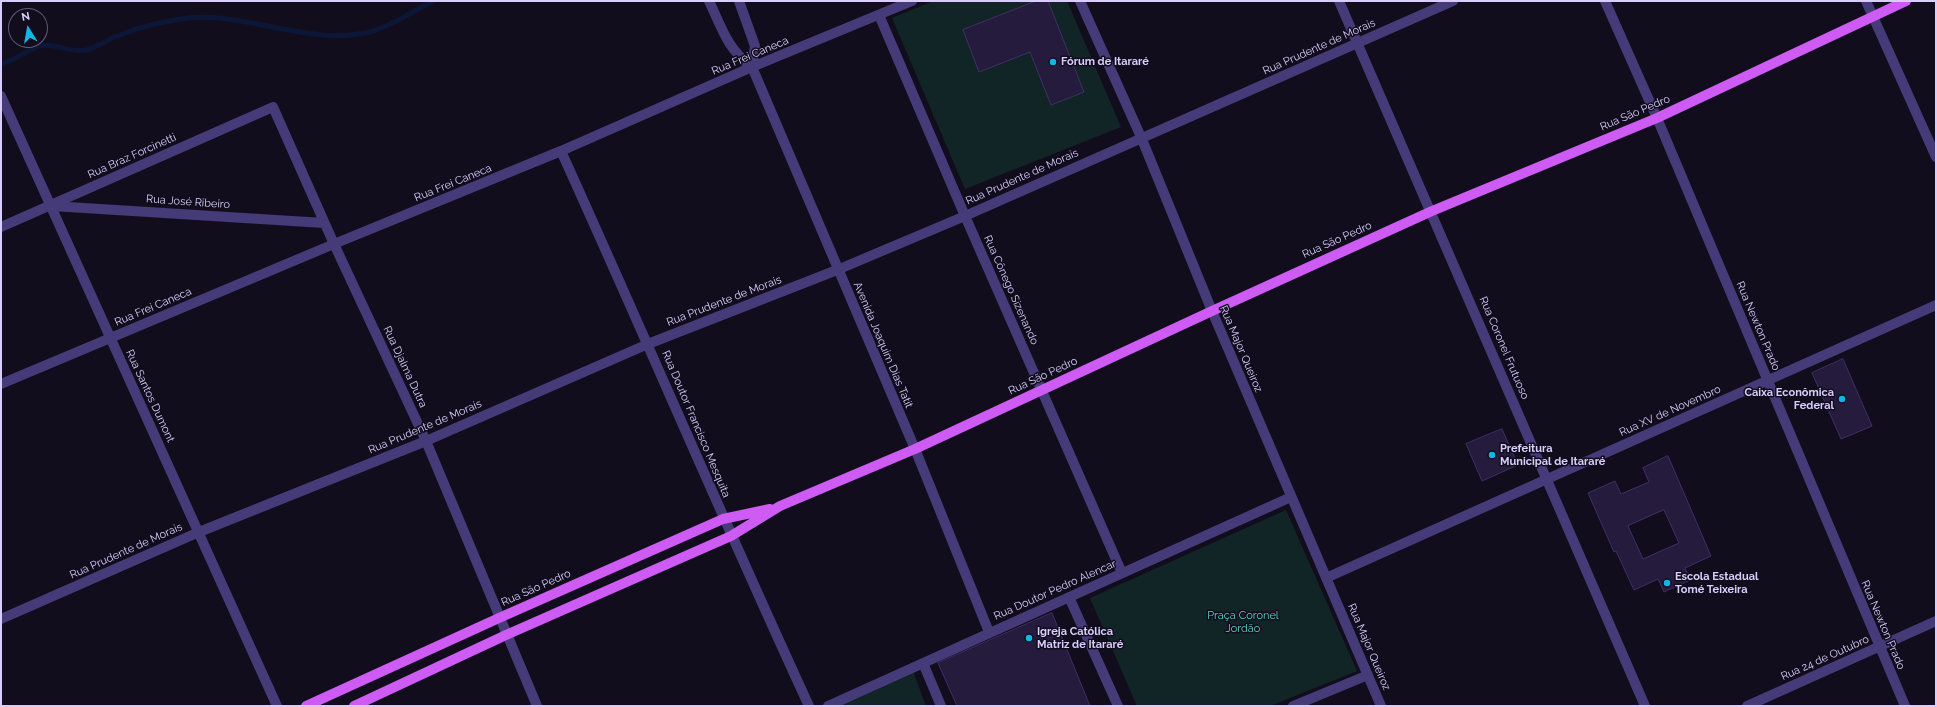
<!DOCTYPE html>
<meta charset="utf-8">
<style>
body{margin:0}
#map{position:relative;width:1937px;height:707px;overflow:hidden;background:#120d1d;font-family:Raleway,sans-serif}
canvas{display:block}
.frame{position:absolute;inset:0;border:2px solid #d8cdfc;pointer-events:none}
.north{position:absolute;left:8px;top:8px;width:40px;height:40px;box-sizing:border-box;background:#120d1d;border:1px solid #615a76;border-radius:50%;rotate:349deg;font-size:11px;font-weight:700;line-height:16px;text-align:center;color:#d8cdfc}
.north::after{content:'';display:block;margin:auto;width:14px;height:18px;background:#0fb7e6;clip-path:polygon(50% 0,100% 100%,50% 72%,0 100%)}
</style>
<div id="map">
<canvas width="1937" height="707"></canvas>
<div class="frame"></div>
<div class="north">N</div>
</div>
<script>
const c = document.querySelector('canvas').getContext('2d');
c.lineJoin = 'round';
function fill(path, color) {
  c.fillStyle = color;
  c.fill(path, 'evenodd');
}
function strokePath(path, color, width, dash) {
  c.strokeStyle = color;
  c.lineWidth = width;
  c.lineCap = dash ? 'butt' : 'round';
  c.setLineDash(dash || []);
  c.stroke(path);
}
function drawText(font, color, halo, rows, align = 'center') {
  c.font = font + ' Raleway,sans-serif';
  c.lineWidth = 3;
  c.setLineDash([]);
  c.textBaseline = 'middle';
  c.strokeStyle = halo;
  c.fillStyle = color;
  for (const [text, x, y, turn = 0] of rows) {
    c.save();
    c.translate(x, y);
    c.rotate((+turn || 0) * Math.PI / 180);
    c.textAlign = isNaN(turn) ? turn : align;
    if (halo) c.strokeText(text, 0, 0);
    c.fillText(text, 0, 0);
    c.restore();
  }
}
fill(new Path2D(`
 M933,1h134l54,126 -156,62 -73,-171z
 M1286,510l71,161 -87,35h-133l-47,-108z
 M913,671l13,35h-89z`), '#112527');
strokePath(new Path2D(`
 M1,64c13,-3 34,-19 44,-19 14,0 28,8 42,5 10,-3 20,-10 30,-14 22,-9 47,-15 71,-18 61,-6 126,30 185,13 22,-7 40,-20 60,-30`), '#0c1738', 5);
const building = new Path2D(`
 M1036,1h12l36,91 -33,13 -21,-53 -51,20 -16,-42z
 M1843,359l29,67 -31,13 -29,-66z
 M1502,429l16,36 -36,16 -16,-37z
 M1668,456l43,100 -26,12 5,12 -26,12 -6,-13 -24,11 -18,-39 -2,1 -26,-59 27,-12 6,13 28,-12 -6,-14zM1664,510l15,33 -36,16 -15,-33z
 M1052,613l38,93h-133l-19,-43z`);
fill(building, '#251b3d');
strokePath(building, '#402e67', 1);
strokePath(new Path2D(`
 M709,1c13,27 18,48 43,66
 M739,1l16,45 -3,21 163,382 74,183
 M1080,1l61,136 71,174 169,395
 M1339,1l306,705
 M1605,1l52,117 248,588
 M1866,1l70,156
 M879,15l86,201 157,357
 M1,96l276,610
 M561,151c84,185 163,371 248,555
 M52,206l272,17
 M1,227l272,-120 61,137 92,197 111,265
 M1,384l333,-140 227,-93 191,-84 160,-66
 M1326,578l610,-273
 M1069,597l49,109
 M1,619l198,-87 227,-91 222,-97 189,-74 128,-54 488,-215
 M923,663l18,43
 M828,706l463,-209
 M1293,706l75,-31
 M1747,706l189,-85`), '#453b79', 10);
strokePath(new Path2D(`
 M306,706l193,-88 224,-99 47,-10
 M354,706l152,-71 225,-99 49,-30 135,-57 297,-138 220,-100 225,-93 249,-117`), '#cd5bf4', 10);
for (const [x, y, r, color] of [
 [1053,62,4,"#0fb7e6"],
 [1842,399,4,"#0fb7e6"],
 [1492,455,4,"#0fb7e6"],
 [1667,583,4,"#0fb7e6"],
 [1029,638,4,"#0fb7e6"]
]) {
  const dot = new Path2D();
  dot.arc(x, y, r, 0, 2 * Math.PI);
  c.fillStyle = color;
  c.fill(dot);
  strokePath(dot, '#120d1d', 1.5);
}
drawText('11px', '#d8cdfc', '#120d1d', [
 ["Rua Prudente de Morais",1319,47,-24],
 ["Rua Frei Caneca",750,56,-23],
 ["Rua São Pedro",1635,113,-23],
 ["Rua Braz Forcinetti",132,156,-24],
 ["Rua Prudente de Morais",1022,177,-24],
 ["Rua Frei Caneca",453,183,-22],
 ["Rua José Ribeiro",188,202,4],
 ["Rua São Pedro",1337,240,-24],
 ["Rua Cônego Sizenando",1011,290,66],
 ["Rua Prudente de Morais",724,301,-21],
 ["Rua Frei Caneca",153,307,-23],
 ["Rua Newton Prado",1758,326,67],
 ["Avenida Joaquim Dias Tatit",883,345,67],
 ["Rua Coronel Frutuoso",1504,348,67],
 ["Rua Major Queiroz",1241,349,67],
 ["Rua Djalma Dutra",405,367,65],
 ["Rua São Pedro",1043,376,-25],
 ["Rua Santos Dumont",150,396,65],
 ["Rua XV de Novembro",1670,411,-24],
 ["Rua Doutor Francisco Mesquita",696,424,67],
 ["Rua Prudente de Morais",425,427,-23],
 ["Rua Prudente de Morais",126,551,-24],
 ["Rua São Pedro",536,588,-24],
 ["Rua Doutor Pedro Alencar",1055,590,-24],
 ["Rua Newton Prado",1883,625,67],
 ["Rua Major Queiroz",1369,647,67],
 ["Rua 24 de Outubro",1825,658,-24]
]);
drawText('bold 11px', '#d8cdfc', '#120d1d', [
 ["Fórum de Itararé",1061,62],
 ["Caixa Econômica",1834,393,"right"],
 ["Federal",1834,406,"right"],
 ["Prefeitura",1500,449],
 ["Municipal de Itararé",1500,462],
 ["Escola Estadual",1675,577],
 ["Tomé Teixeira",1675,590],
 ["Igreja Católica",1037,632],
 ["Matriz de Itararé",1037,645]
], 'left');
drawText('11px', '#5fd6c6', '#120d1d', [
 ["Praça Coronel",1243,616],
 ["Jordão",1243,629]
]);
</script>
